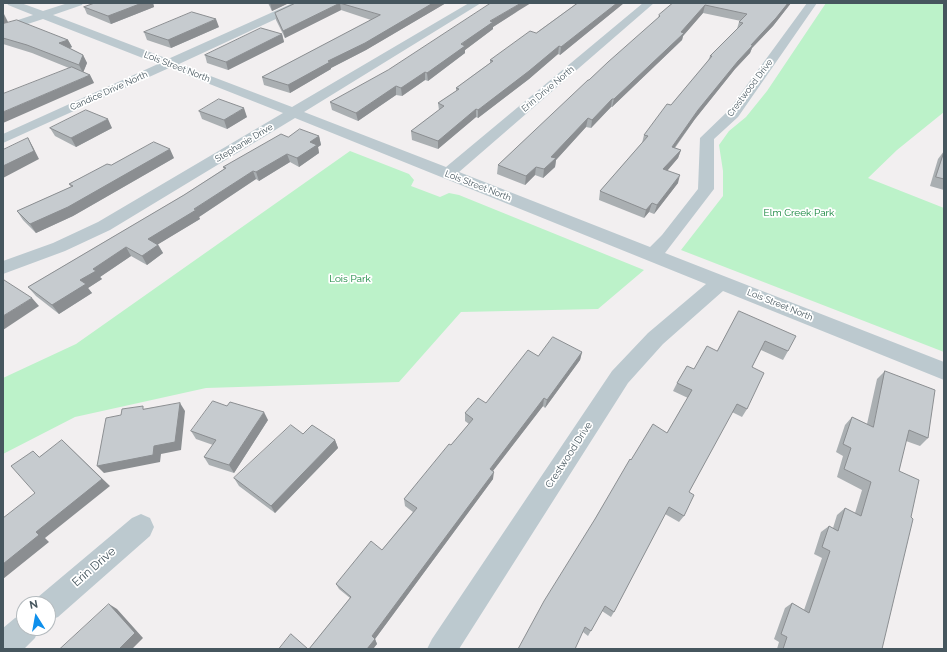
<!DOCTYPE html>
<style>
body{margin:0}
#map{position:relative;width:947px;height:652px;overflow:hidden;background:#f2eff0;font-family:Raleway,sans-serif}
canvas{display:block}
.frame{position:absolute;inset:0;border:4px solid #46565e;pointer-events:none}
.north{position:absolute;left:16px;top:596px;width:40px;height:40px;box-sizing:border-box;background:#fff;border:1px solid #b5bbbf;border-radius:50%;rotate:349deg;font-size:11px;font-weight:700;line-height:16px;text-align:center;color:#46565e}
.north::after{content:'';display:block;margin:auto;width:14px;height:18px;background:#0f90ec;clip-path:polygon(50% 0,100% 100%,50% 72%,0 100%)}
</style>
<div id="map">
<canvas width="947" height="652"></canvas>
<div class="frame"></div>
<div class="north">N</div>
</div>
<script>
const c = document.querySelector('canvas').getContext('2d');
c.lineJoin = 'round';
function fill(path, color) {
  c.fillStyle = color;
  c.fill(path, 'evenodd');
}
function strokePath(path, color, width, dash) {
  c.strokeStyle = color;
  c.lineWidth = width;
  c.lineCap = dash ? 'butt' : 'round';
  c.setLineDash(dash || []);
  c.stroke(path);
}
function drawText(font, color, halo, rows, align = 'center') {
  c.font = font + ' Raleway,sans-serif';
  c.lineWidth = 3.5;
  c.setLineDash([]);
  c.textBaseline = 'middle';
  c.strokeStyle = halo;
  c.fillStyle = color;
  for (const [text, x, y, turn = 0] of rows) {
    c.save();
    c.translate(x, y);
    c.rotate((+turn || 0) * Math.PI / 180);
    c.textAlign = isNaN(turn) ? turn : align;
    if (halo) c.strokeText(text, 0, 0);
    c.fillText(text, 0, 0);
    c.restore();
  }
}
fill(new Path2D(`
 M826,3h118v109l-47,38 -29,28 76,30v144l-263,-102 42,-54v-25l-4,-26 10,-14 17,-14 21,-26z
 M350,151l59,23 5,6 -3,6 29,11 9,-4 10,2 185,75 -46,39 -137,3 -62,70 -193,6 -131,29 -72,37v-76l73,-34z`), '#bcf2c9');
fill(new Path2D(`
 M7,3h14l22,8 25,-8h15l-1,2 -29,10 115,44 125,-56h14l-1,2 -127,59 113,43 177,-104h12l-177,109 142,55 197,-164h11l-195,169 191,75 12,-12 36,-46 2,-51 28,-27 79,-108h10l-79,114 -24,22v50l-49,64 279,109v18l-221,-89 -60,53 -35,39 -169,266h-32l5,-10 180,-268 36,-38 58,-49 -411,-166 -185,112 -45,21 -62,23v-13l50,-18 45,-21 185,-109 -114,-45 -166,75v-9l155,-70 -115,-45 -40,13v-7l30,-10 -25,-10z
 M141,514l9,4 4,9 -4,9 -92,81 -10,4v-17h-13l3,-7 94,-79z
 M24,614v14h15l-4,10 -11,11h-21v-21l12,-10z`), '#bcc9cf');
fill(new Path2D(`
 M95,3h58l1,4 -43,17 -24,-10 -3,-7z
 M268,3h21l-17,8z
 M297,3h153h-4l-80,47 -35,18v1l-41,24 -26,-8 -2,-8 109,-57 -30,-10 -56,28 -9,-18 -1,-7z
 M576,3h48l-64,52 -2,-1 -29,25 -51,39 -2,-1 -38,32 -26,-9 -1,-9 28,-21 -1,-7 18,-12v-3l34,-25v-3l46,-27 40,-29z
 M673,3h118l-18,23 -21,22 -2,5 -15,16 -40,50 -20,29 6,2 -3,8 -11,13 11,12 -24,31 -5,-2 -5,6 -45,-18 1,-9 42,-48 2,-8 27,-30 37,-44 2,-5 27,-27 2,-7 2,-1 -38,-8 -20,23 -1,4 -70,67h-1l-20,21 -5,-1 -30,33 -1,7 -12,11 -8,-3 -10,10 -28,-11 1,-9 91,-85 69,-62 1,-3z
 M518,11l-25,16v2l-28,21v3l-37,28 -3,-1 -23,16 -6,-1 -38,26 -26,-11 -2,-8z
 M3,24l65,16 4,7 -2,1 13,7 4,8 -4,9 7,3 4,8 -25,-15 -37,-15 -29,-9z
 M219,27l-48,21 -24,-8 -3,-8z
 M282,34l2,8 -56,28 -21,-7 -2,-8z
 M199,111l48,6 -20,12 -25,-10z
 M50,128h62l-36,19 -21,-11z
 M319,136l2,9 -3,2 1,6 -20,14 -9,-5 -31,19 -3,-2 -57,38 1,2 -42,25 5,9 -16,12 -16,-9 -31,21 2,2 -14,9 4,5 -33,21 -23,-18 -8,-9 156,-92 40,-26 -1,-2 65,-30z
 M944,151v39l-14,-4 8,-27z
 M174,158l-101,58 -37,17 -13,-13 -6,-9 54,-24 -2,-3 42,-19z
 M739,311l49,40 -5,9 -22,-10 -9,17 -5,42 -5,8 -10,-5 -43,80 -5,24 -5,6 -14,-8 -51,98 -3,5 -9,-6 -14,25 -5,-4 12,-113 36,-59 36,-27 21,-35 -15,-7 4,-8 40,-32z
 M582,352l-2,8 -35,48 -2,-2 -50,65v8l-118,160 2,5 -4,5h-64l41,-51 -11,-9 -3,-5 46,-34 31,-38 -8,-6 -1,-7 65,-75 -4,-3v-8l21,-10 52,-47z
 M885,371l43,67 -8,8 -14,-5 -7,30 -17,178h-105l2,-7 -5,-3 11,-31 7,-5 12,7 18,-52 -8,-4 7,-22 8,-6 4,2 4,-13 8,-7 10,5 7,-23 -25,-13 6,-21 -7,-4 9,-27 7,-8 15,7 10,-45z
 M268,420l-34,53 -25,-8 -5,-8 9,-12 -17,-6 -5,-8z
 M303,434l32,6 3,8 -63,65 -36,-27 -5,-8z`), '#aaafb2');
fill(new Path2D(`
 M142,3h11l1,4 -43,17 -3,-8z
 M270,3h19l-17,8z
 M340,3l1,7 -56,28 -2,-7z
 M433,3h13l-80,47 -35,18v1l-41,24 -2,-8 40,-24z
 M521,3h10l-13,8 -25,16v2l-28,21v3l-37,28 -1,-8 63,-52z
 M617,3h7l-64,52 1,-8z
 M788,3h3l-18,23 -21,22 -2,5 -15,16 -40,50 -26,36 3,-8 26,-37 53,-65z
 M705,5l-2,8 -20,23 -1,4 -70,67 2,-8 67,-67z
 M4,14l4,8 -5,2v-9z
 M216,19l3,8 -48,21 -3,-8z
 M282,34l2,8 -56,28 -2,-8z
 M68,40l4,7 -9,4 -4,-8z
 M559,46l-1,8 -29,25 -51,39v-8z
 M83,55l4,8 -4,10 -4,-8z
 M425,72v8l-23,16 -1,-8z
 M90,75l4,8 -91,40v-11z
 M396,86v9l-38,26 -2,-8z
 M612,99l-1,8 -20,21 1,-8z
 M244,108l3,9 -20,12 -3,-9z
 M476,109v8l-38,32v-8z
 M588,118l-2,9 -30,33 -1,7 -12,11 1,-9 7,-12z
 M108,119l4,9 -36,19 -5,-9z
 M319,136l2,9 -3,2 1,6 -20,14 -2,-9 13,-16z
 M28,138l5,9 6,12 -36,19v-12z
 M170,149l4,9 -101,58 -37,17 -6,-9z
 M681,150l-3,8 -17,20 2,-9z
 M287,154l3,8 -31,19 -3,-9z
 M536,167l-1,8 -10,10 1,-9z
 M253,171l3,8 -57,38 1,2 -48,29 -4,-9z
 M680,175l-2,8 -24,31 3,-9z
 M652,203l-3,9 -5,6 2,-8z
 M158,245l5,8 -16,12 -5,-9z
 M126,247l5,9 -31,21 2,2 -14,9 4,5 -33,21 -7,-9 41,-36z
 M32,298l7,8 -36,24v-14z
 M582,352l-2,8 -35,48 2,-8z
 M544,398l-1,8 -54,70 1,-7z
 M180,403l5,8 -4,39 -20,4 -1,8 -56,11 -7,-7 57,-20z
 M264,412l4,8 -34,53 -5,-8z
 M62,440l48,46 -65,52 4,4 -46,37v-15z
 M335,440l3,8 -63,65 -4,-7z
 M494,472l-1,7 -118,160 2,5 -4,5h-6l5,-13z
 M109,604l8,5 26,29 -11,11h-13z`), '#8b8e91');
const building = new Path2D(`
 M95,3h47l-34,13 -24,-9z
 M296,3h44l-57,28 -8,-18z
 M340,3h93l-68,40 -37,18 2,1 -42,23 -26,-8 118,-62z
 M491,3h30l-31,18 3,1 -32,22 4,2 -38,27 -2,-1 -24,16 -5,-2 -40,27 -26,-11 58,-32z
 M578,3h39l-56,44 -2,-1 -30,25 -51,39 -2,-1 -38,32 -27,-10 33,-25 -6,-3 21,-14 -3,-1 37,-27 -3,-1 40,-29 6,2z
 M673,3h115l-12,15 -25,27h2l-15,16 -40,49 -26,37 9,3 -18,19 17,6 -23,30 -5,-2 -6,7 -46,-19 48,-55 -4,-1 23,-31 4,1 41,-49h-2l33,-33 -4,-1 8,-8 -42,-9 -24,27 3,1 -70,66h-2l-20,21 -4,-2 -37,39 5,1 -12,11 -8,-2 -10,9 -28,-11 90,-85h1l19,-18 52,-46 -1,-1z
 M192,12l24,7 -48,21 -24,-8z
 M17,20l51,20 -9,3 24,12 -4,10 -52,-20 -24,-7v-14z
 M261,28l21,6 -56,28 -21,-7z
 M72,67l18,8 -87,37v-18z
 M219,99l25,9 -20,12 -25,-9z
 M86,110l22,9 -37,19 -21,-10z
 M300,129l19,7 -9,6 7,3 -20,13 -10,-4 -31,18 -3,-1 -59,38 2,1 -48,29 10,6 -16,11 -16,-9 -33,22 3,2 -16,9 6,4 -34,21 -24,-18 156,-92 42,-27 -3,-1 58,-33 7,3z
 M28,138l6,13 -31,15v-16z
 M154,142l16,7 -102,58 -38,17 -13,-13 56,-25 -4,-2 38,-20 4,1z
 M944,152v27l-8,-2z
 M4,280l28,18 -29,18v-35z
 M739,311l57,25 -8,15 -23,-10 -13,26 12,6 -17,36 -10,-5 -48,88 5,3 -10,21 -15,-9 -55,105 -9,-6 -14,25 -6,-4 -10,22h-57l26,-48 51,-82 35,-60 1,1 22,-36 14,9 25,-43 -15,-7 10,-17 7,3 13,-23 10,5z
 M553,337l29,15 -35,48 -3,-2 -54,71 4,3 -122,164 3,3 -8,10h-58l42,-52 -15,-13 35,-43 11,9 35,-42 -13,-9 45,-55 2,1 22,-26 -8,-6 13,-15 8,5 42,-53 10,6z
 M885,371l50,19 -7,48 -19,-8 -10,41 20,9 -8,37 2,2 -31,130h-99l4,-12 -6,-3 11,-31 17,10 21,-62 -8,-4 7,-21 9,5 7,-23 16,8 10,-34 -27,-13 7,-21 -8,-4 9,-27 21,10z
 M213,401l14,5 3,-4 34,10 -35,53 -25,-8 12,-17 -25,-9z
 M180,403l-5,39 -21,4 -1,9 -56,11 9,-48 15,-3 1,-6 21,-3v3z
 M291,425l12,9 9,-9 23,15 -64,66 -37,-28z
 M62,440l40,39 -66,53 3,3 -36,29v-46l32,-25 -24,-27 22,-15 6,6z
 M109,604l26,29 -16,16h-59z
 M291,634l17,15h-29z`);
fill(building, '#c6cbcf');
strokePath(building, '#8b8e91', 1);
drawText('9px', '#46565e', '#fff', [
 ["Lois Street North",177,67,21],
 ["Crestwood Drive",750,88,-53],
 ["Erin Drive North",548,89,-40],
 ["Candice Drive North",109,91,-24],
 ["Stephanie Drive",244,143,-31],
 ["Lois Street North",478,186,21],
 ["Lois Street North",780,305,22]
]);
drawText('10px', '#12843a', '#fff', [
 ["Elm Creek Park",799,213],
 ["Lois Park",350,279]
]);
drawText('10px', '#46565e', '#fff', [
 ["Crestwood Drive",569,455,-57]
]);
drawText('12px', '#46565e', '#fff', [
 ["Erin Drive",94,567,-41]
]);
</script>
